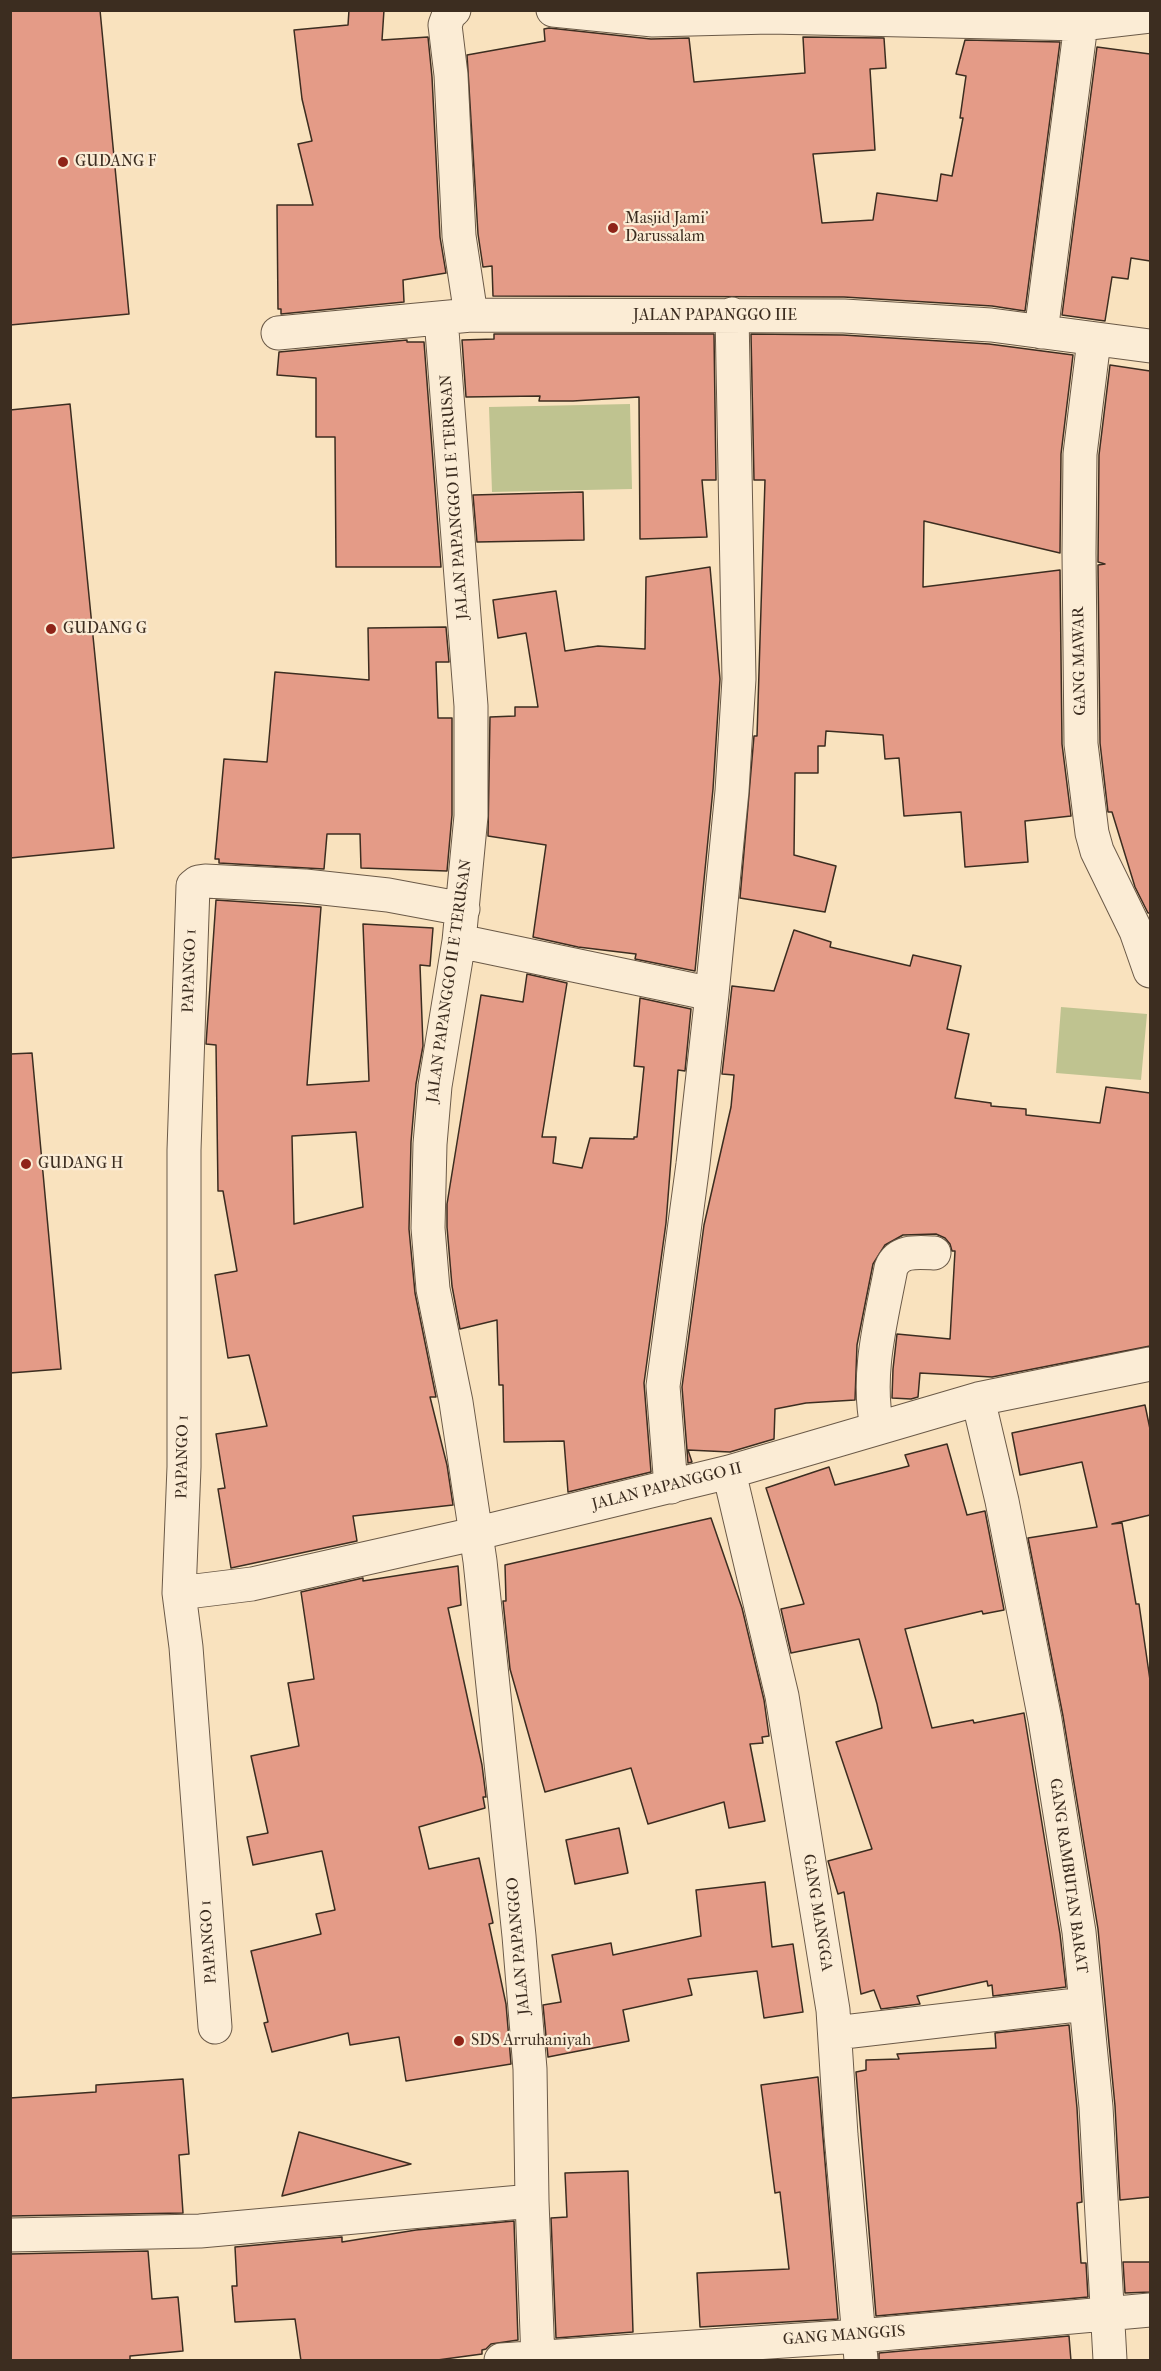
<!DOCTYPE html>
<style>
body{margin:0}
#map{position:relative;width:1161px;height:2371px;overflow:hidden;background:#f9e2be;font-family:"IM FELL French Canon",serif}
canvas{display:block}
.frame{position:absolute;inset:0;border:12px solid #3c2d20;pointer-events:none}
</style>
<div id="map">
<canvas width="1161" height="2371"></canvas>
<div class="frame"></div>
</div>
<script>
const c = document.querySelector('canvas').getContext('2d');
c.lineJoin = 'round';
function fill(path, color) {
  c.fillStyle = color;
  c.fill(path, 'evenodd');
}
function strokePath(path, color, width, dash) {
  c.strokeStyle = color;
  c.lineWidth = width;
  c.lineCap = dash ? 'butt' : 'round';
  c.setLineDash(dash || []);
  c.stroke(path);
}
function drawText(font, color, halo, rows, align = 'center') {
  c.font = font + ' "IM FELL French Canon",serif';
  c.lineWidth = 4.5;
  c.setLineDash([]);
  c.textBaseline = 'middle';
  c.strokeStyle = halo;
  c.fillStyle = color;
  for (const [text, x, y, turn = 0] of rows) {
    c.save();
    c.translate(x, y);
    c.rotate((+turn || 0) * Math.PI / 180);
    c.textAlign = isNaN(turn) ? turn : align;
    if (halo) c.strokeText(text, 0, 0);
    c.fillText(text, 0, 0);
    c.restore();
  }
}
fill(new Path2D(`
 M630,404l2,85 -140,3 -3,-85z
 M1061,1007l86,7 -6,66 -85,-7z`), '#bfc390');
const building = new Path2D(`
 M10,10h90l29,304 -119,11z
 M349,10h35l-2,30 46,-3 4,40 8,160 6,36 -43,7 1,22 -123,12v-5h-3l-1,-104h36l-15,-61 14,-3 -10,-42 -8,-69 54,-5z
 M549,28l102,11 38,-1 5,44 111,-9 -2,-36 81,1 2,30 -16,1 5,81 -62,4 9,69 51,-3 4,-27 60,8 4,-27 11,2 11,-58h-3l6,-42 -10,-2 9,-34 95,2 -35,269 -33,-5 -148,-9 -351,-1 -1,-30 -9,1 -5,-33 -11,-179 78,-14 -1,-12z
 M1097,47l53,7v207l-19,-3 -3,21 -16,-2 -7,44 -43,-6z
 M494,334h220l2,146h-14l5,57 -67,2 -1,-142 -66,4h-34l1,-5 -74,1 -4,-57 32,-1z
 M751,334l92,1 146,9 84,11 -12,99 -1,99 -136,-32 -1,66 137,-17 2,174 9,72 -46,5 3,41 -63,5 -4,-55 -57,4 -5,-58 -14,1 -2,-24 -57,-4 -1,15h-7v27h-23l-1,82 42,11 -11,46 -85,-14 14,-162h3l8,-256h-11z
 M407,340v2h17l17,225h-105l-1,-130h-19v-59l-39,-3 2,-23z
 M1110,365l40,6v542h-2l-13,-26 -23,-75h-4l-8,-69 -2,-178 7,-1 -7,-2 1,-107z
 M70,404l44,444 -104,10v-448z
 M583,492l1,48 -107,2 -4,-47z
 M710,567l10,112 -7,110 -18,182 -60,-12 1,-5 -58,-7 -45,-10 13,-92 -58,-9 2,-119 25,-1v-9h23l-12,-74 -28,5 -5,-38 63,-9 9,60 33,-5 47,3 1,-72z
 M446,627l3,35h-13l2,56h14v97l-5,56 -86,-3 -1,-34h-33l-3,35 -105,-6v-4h-4l9,-100 43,3 8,-90 94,8 -1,-52z
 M216,900l105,7 -14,178 62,-4 -6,-157 70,4 -3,38 -10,-1 3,81 -7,38 -5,58 -2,87 6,64 21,104h-6l17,68 6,40 -100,11 4,25 -126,27 -13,-79 7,-1 -9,-54 51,-8 -18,-71 -21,3 -13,-83 22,-4 -14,-80h-5l-2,-146 -10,-1zM356,1132l7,75 -69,17 -2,-88z
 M794,930l37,12 -1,5 80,19 3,-11 48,11 -14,63 22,5 -14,64 36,5v3l35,3v6l74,8 6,-36 44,6v253l-158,31 -72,-4 -2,24 -7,2 -19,-1 1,-29 4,-35 53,5 5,-88h-3l-2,-7 -5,-6 -9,-4 -33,1 -18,10 -12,19 -16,81 -2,55 -49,3 -31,6 -1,30 -44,13 -42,-2 4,12 -4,1 -6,-76 22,-162 27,-118 3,-32 -12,-1 10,-88 42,5z
 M527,974l40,9 -25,154h14l-3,26 29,5 8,-30 44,1v-2h3l7,-70 -10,-1 6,-68 51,11 -6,62 -7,-1 -12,153 -22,160 7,89 -83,20 -4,-51 -60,1 -1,-57h-4l-2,-65 -37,9 -8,-43 -5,-59v-23l34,-209 42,7z
 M32,1053l29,316 -51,4v-319z
 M1145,1405l5,24v86l-38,9 10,-1 14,81h3l11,76v517l-30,3 -5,-94 -17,-177 -35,-213 -35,-178 69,-11 -15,-65 -62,13 -8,-42z
 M947,1444l20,71 18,-4 19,99 -21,4 -1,-3 -77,18 27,99 41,-8 1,3 50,-10 36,221 6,53 -73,9 -1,-11 -4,1 -1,-5 -70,15 3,8 -39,5 -7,-19 -13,4 -17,-102 -6,2 -10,-33 44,-12 -36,-107 46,-14 -5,-24 -18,-65 -68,14 -10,-44 23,-5 -38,-116 63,-21 6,18 74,-19 -4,-11z
 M711,1518l31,90 22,92 5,36 -7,1 1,6 -13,1 15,77 -36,7 -5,-26 -76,22 -17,-56 -86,24 -35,-123 -7,-68h3l-1,-36z
 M458,1566l3,39 -13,3 34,157 4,32h-3l2,11 -66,19 10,42 50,-11 14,65 -4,1 17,80 5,60 -105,17 -7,-44 -49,8 -2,-12 -76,19 -8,-29 4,-1 -17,-71 70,-17 -5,-20 19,-4 -13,-59 -69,14 -6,-28 21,-4 -17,-77 48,-10 -11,-63 26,-4 -13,-87 62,-14v3z
 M619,1828l9,45 -53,11 -9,-44z
 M765,1882l7,65 21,-3 10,68 -39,6 -7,-47 -69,8 4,16 -69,15 6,31 -81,16 -5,-52 18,-3 -9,-47 59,-12 2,12 88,-19 -5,-46z
 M1069,2025l8,83 5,94 -5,1 4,60h5l2,34 -212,19 -20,-244 10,-2v-10l33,-1 -2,-5 99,-6 -1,-15z
 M818,2077l20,242 -138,8 -3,-54 92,-4 -9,-77 -5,1 -14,-108z
 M183,2079l6,75 -10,1 4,58 -173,3v-118l86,-6v-7z
 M299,2132l112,32 -129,32z
 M628,2171l5,161 -77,6 -5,-120 16,-1 -2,-44z
 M514,2221l4,119 -27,4 -5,5 -4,1v4l-52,7h-129l-6,-42 -60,3 -3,-36h5l-2,-39 107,-10v5l74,-12z
 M148,2251l4,48 26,-2 5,54 -53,5v5h-120v-107z
 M1123,2262h27v30l-25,1z
 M1069,2336l2,25h-192v-8z`);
fill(building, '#e49b87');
strokePath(building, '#3c2d20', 1.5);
const street = new Path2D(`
 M454,10l-5,4 -4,11 6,50 8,161 12,79
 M553,10l100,10 117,-3 311,7 69,-8
 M441,318l30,388v110l-12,125 -24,145 -5,58 -2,84 5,61 23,113 24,159 39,375 11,133 2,132 6,159
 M1041,332l40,-308
 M278,333l193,-18 373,1 147,9 159,21
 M1094,340l-14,114 -1,99 2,191 11,89 5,18 39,80 14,40
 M459,941l253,53
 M978,1399l24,102 43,219 34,212 17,175 14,253
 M877,1427c-11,-53 4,-106 14,-159 7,-18 26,-16 43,-15
 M729,1472l53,224 51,314 8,125 20,225
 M671,1487l-8,-101 30,-222 19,-170 20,-203 7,-112 -7,-365
 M179,1593l73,-9 222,-50 255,-62 249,-73 172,-35
 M215,2027l-29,-380 -7,-54 5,-126v-317l9,-264 5,-4 7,-1 100,5 83,9 75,14
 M835,2033l250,-29
 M10,2235l190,-4 332,-30
 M501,2360l358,-24 291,-26`);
strokePath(street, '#6b5a48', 35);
strokePath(street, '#fbecd5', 33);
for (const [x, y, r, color] of [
 [63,162,6,"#8f2418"],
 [613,228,6,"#8f2418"],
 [51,629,6,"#8f2418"],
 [26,1164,6,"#8f2418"],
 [459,2041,6,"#8f2418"]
]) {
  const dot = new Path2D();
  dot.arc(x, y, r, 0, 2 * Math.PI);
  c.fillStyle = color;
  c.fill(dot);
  strokePath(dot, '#fbecd5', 2);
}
drawText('16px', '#3c2d20', '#fbecd5', [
 ["GUDANG F",75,162],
 ["Masjid Jami'",625,219],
 ["Darussalam",625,237],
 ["GUDANG G",63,629],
 ["GUDANG H",38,1164],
 ["SDS Arruhaniyah",471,2041]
], 'left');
drawText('16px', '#3c2d20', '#fbecd5', [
 ["JALAN PAPANGGO IIE",715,316],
 ["JALAN PAPANGGO II E TERUSAN",455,497,-94],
 ["GANG MAWAR",1080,661,-91],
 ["PAPANGO 1",190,971,-88],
 ["JALAN PAPANGGO II E TERUSAN",450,981,-82],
 ["PAPANGO 1",183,1457,-89],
 ["JALAN PAPANGGO II",667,1487,-14],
 ["GANG RAMBUTAN BARAT",1068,1876,82],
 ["GANG MANGGA",817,1913,81],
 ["PAPANGO 1",209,1942,-94],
 ["JALAN PAPANGGO",519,1946,-95],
 ["GANG MANGGIS",844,2336,-4]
]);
</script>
